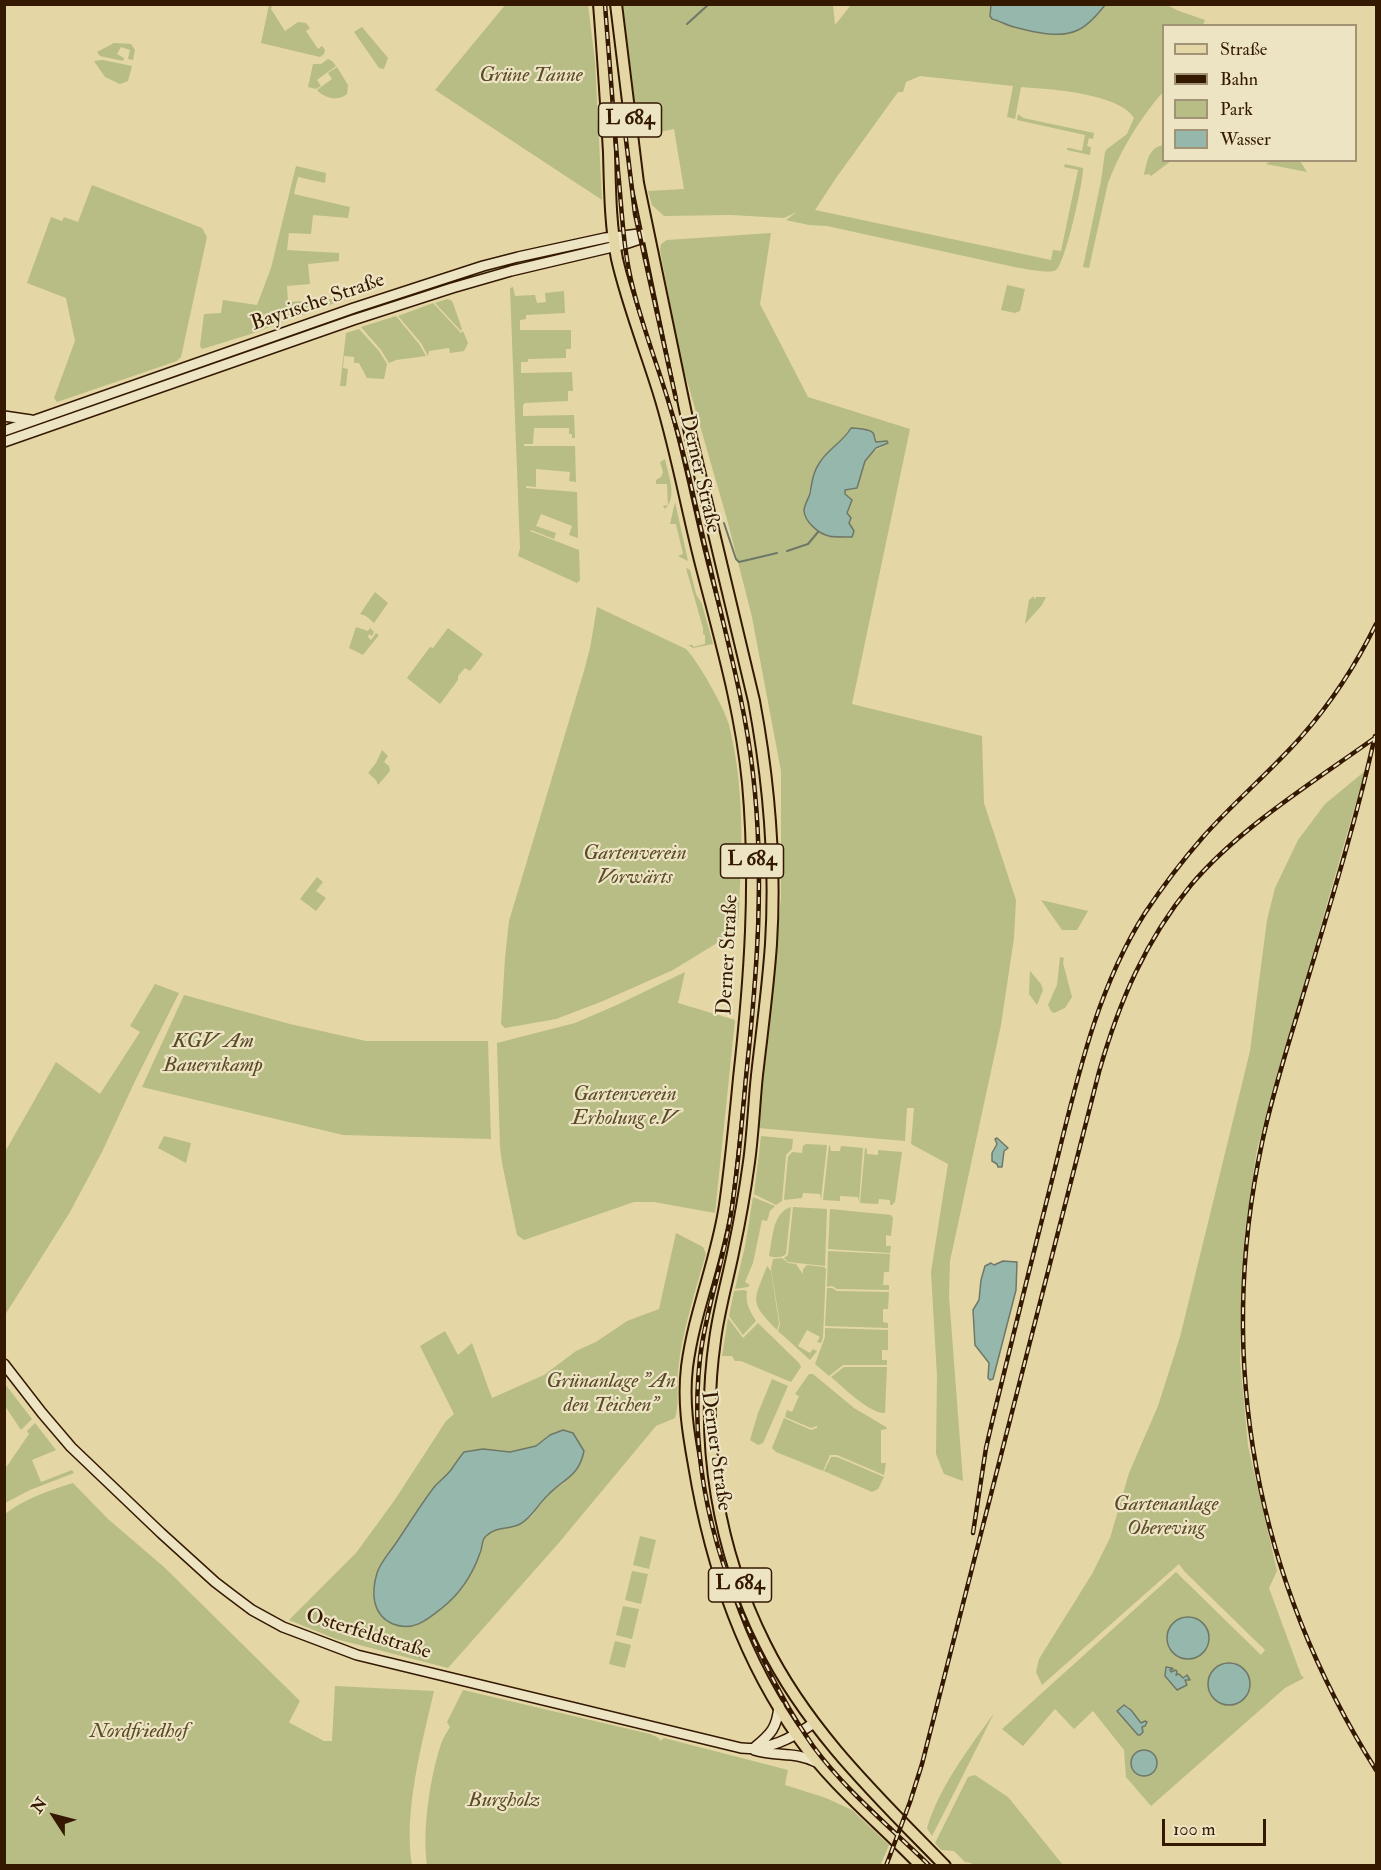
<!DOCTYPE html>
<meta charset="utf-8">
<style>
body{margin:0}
#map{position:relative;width:1381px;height:1870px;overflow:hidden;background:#e4d6a5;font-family:"IM FELL Double Pica",serif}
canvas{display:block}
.frame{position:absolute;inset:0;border:6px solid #341900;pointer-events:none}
.legend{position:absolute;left:1162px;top:24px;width:195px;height:138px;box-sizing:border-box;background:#ede4c4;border:2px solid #a39376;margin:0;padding:8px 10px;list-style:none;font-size:18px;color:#341900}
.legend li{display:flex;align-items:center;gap:12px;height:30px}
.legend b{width:30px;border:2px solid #a39376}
.north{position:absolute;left:24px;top:1786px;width:60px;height:60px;-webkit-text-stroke:4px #ede4c4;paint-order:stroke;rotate:306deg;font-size:16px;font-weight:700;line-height:24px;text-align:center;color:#341900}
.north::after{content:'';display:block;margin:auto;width:21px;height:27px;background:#341900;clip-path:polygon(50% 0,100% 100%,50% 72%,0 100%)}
.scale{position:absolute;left:1162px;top:1819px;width:104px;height:27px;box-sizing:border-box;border:3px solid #341900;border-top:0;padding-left:8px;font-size:18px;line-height:21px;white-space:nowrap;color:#341900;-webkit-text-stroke:4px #ede4c4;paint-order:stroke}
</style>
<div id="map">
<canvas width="1381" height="1870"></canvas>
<div class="frame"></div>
<ul class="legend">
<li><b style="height:8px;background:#e4d6a5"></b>Straße</li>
<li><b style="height:8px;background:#341900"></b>Bahn</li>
<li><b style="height:16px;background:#b7bd85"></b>Park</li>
<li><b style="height:16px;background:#96b8ac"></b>Wasser</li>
</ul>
<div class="north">N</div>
<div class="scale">100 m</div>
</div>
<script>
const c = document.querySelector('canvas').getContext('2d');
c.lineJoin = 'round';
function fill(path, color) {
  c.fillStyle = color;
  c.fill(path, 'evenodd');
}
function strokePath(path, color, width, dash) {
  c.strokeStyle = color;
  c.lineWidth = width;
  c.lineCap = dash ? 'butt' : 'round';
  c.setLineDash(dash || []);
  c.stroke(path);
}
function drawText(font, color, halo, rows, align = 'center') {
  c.font = font + ' "IM FELL Double Pica",serif';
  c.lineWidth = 4.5;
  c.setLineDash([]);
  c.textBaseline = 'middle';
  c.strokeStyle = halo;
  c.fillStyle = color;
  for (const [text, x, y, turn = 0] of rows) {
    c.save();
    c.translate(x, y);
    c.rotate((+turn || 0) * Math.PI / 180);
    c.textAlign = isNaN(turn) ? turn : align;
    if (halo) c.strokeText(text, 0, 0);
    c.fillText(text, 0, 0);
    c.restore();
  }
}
fill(new Path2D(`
 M506,4l82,1 7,56 7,139 -167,-110z
 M269,5h3l-1,4 14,22 13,-9 8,1 4,5 -4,3 12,18 4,-3 3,4 -1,4 -4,3 -59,-14z
 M623,5h210l2,20 16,-20h140l-1,11 2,3c8,2 14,6 22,8 23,7 56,13 76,-5 5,-5 10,-12 15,-17h62l12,6 26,9 -2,5 -39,1 -1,66c-23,26 -43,59 -55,91l-19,85 -6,-1 18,-86 4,-29 2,-3 20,-15 7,-16c-15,-25 -85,-29 -113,-31l-6,32 -8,-2 6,-31 -93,-10 -14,6 -3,10h-5l-62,86 -21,32 236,50 2,-10 8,1 17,-81 -14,-3 1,-3 18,4c1,11 -18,97 -27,102 -6,4 -29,-1 -37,-2l-192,-42 -18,-1 -23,-5 11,-8 -13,6 -53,-3 -67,1 -12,-11 -4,-14 36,-2 -10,-60 -35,7z
 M362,27l26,31 -4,11 -5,-1 -25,-36z
 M114,43l17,1 4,6 -2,10 -5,-1 2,-9 -9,-3 -4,7 7,4 -1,3 -23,-5 -3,-4z
 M328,59l4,2 4,5 -19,14 4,6 -5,3 -8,-2 5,-23h8z
 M103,60l29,6 -4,15 -8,3 -15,-7 -11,-16z
 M337,67l11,18 -1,9c-9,8 -23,4 -30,-4l15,-11 -4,-6z
 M1018,114l5,4 71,15 -1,6 -4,-1 -2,8 4,1 -1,8 -23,-5v-2h3l12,3 3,-16 -68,-15z
 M1163,145l1,15 7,1 -20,15 -2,-2 -5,1c3,-13 4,-27 19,-30z
 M1272,160l28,1 7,11 -41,-8z
 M296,166l30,7 -1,10 -27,-6 -4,17 56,13 -2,11 -35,-3 -2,19 -22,-1 -2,17 52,3v8l-31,3 2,20 -23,2 1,16 60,-4 -97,36 -49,15 -2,-3 4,-32 17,-1 2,-13 34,5 14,-37z
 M92,185l110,43 5,9 -26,120 -4,4 -120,41 -3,-4 21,-57 -9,-43 -39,-15 24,-66 11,4 2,-4 14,5z
 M771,233l-11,71 48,93 102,32 -58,275 130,32 2,67 32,97 -2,38 -13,87 -51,236 -1,35 14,185 -19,-7 -8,-20 1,-78 -6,-104 17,-108 -37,-20 3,-36h-7l-2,33 -147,-13 23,-230v-127l-29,-154 -25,-98 -48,-166 -19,-103 1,-6 6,-4zM855,428l17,4 4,10 11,2c-11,6 -20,10 -25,23 -3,10 -1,15 -9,23l-4,-1 -4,1v4l6,5c-3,10 -6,21 2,30 -29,17 -35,2 -48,-22l8,-29 7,-17 27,-26 2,-4z
 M559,251l1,4 -86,23 -108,35 -2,-5 117,-39z
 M1007,285l18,4 -5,22 -5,2 -14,-3z
 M513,287l2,9 20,-1 2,8 9,-1 -1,-9 19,-2 1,22 -39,2v4l-6,1v10h51v19h-5v9l-38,1v3h-7v11l51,-1 1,19h-5v10l-43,2 -2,2v11l51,-1 1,23h-3v-4h-3v-6h-35l-1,16h-9v2h51l1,36 -7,-1 1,-9 -34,-3v18l-10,-1v2l51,4 1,46 -9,-3 3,-9 -31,-12 -5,12 20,7 -2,6 -23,-9 -1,1 49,19 1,30 -3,3 -59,-27 2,-8 -10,-260z
 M447,299l4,1 2,3 9,26 -1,2 -26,-28z
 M433,303l28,30 2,-2 5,12 -4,8 -14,2 -1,-5 -20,3 -1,5 -7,-13 -23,-27z
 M396,316l23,28 7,12 -30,4 -7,3 -8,-13 -20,-23z
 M359,329l20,22 8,13 -3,15 -17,-1 -8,-15h-5v-6l-10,-1 -1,12 5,1 -2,17h-6l6,-53z
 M665,459c3,16 13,37 0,50l-2,-3 5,-1 -1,-21h-11v-4l5,-3 2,-5 -3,-10z
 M675,502l13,59 -10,-5 5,-2 -7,-30h-6z
 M686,568l4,2 6,24 6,10 11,40 -20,4 -5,-3h5v2l12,-3v-9l-2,-1v-6z
 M375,592l13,11 -14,20 -8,-7 -6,-2z
 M1034,596v3h1l1,-2h10l-4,8 -17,19 4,-24z
 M597,607l89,42c12,12 39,60 43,76 13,52 14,107 11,161 -1,14 0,27 -3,41l-2,5 -62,38 -70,31 -47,18 -51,9 -4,-4 4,-66 4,-37 75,-250 6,-23z
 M356,627l12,4 2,-3 4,4 -2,4 -3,-2 -1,3 3,3 5,-7 3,2 -16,20 -14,-7z
 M448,628l35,26 -13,17 -5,-3 -7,8v4l-18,24 -33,-26 23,-31 3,1z
 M382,750l6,6 -4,6 5,4 1,5 -12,14 -2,-5 -8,-7 8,-10z
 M1365,771l-108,378 -12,83 -5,128 8,86 29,125 -8,17 32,87 3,3 -19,10 -134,118 -25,-29 -2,-27 -31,-39 -19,18 -19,-20 -32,37 -21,-17 174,-157 85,83 4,-5 -80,-78 -6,-8 -137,121 -6,-13 3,-13 53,-85 18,-36 19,-65 29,-67 22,-69 70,-286 17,-131 8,-32 23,-48 27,-36zM1188,1617c30,4 25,43 -2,41 -25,-2 -24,-36 2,-41zM1224,1663c45,-3 23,60 -7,37 -15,-11 -7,-30 7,-37zM1165,1668h7v1l-3,1 2,3 5,-2 1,1 -1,4 3,-2 4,4 2,-3h2l2,5h-5l3,5 -10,5 -12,-14zM1124,1705l4,2 13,16 4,-2 2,1 -2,4 -3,1 1,5 -3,3h-2l-20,-24zM1141,1750c32,1 7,40 -8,20 -5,-8 0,-16 8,-20z
 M317,877l6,5 -7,9 10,7 -10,13 -16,-12z
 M1041,900l47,11 -11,19h-15z
 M1060,957l4,1 -1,5 9,34 -7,11 -11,5 -3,-2 -3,-6 9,-20z
 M1030,971l11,13 2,6 -6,15 -8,-11z
 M685,972l-7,31 57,17 -20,193 -61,-11h-20l-110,38 -7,-5 -15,-72 -2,-16 -3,-104 78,-20 44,-19z
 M155,984l24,9 -44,88 -33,71 -32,60 -65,103v-163l51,-90 44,32 40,-62 -10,-6z
 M184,995l106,29 76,17h122l3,98 -148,-4 -201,-48z
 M164,1136l27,7 -5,20 -28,-15z
 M761,1136l32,3 -1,10 -6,6 -4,46 -6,4 -22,-11z
 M806,1144l21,1 -6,55 -1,-6 -17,-1 -1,5 -18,2 4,-43 4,-5 10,1 1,-7z
 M829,1145l1,1 1,5h9l1,-5 22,2 -4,54 -1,-5 -18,-1v5l-17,-1z
 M865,1148l2,1v5l11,1v-5l24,2 -7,50 -3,3h-2v-5l-11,-1 -1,5 -18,-1z
 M753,1197l22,9 -5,5 -3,10 -5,-1 -9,43 -8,19 5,3 -2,2 -13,2 10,-43z
 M791,1207l-5,47c-4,4 -11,4 -17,2 4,-18 3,-43 22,-49z
 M793,1207l34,2 -2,57 -37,-4 -4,-4 4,-3z
 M830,1209l61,6 2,3 -2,18 -5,-1v11h5l-1,7 -62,-4z
 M676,1233l27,14 3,7c-11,38 -24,78 -28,117 -2,16 2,32 -3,47l-19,8 -99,119 -109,123 -112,-29 -47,-19 67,-67 38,-52 52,-80 8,-7 -34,-68 25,-15 13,24 14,-12 20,55 52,-23 32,-24 20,-9 31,-21 32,-12zM550,1435l14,48 -16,11 -16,22 -15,10 -15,1 -15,8 -4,4 -1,10 -27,47 -24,20 -58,-25 4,-20 58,-84 16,-17 4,-7 28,-14 27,3 26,-6z
 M828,1251l62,3 -1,18h-5l-1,13h6v5l-52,-1 -5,-3 -5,1z
 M782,1258l6,5 8,1 7,10v-5l4,-4 17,2 2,2 -3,68 -2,6 -4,-1 3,-5 -13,-7 -9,16 12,7 3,-4 4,2 -7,9 -32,-29 2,-7 -9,-55 2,-10z
 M767,1266l4,5 8,52 -2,7c-29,-29 -23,-29 -10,-64z
 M827,1288h5l5,3 52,1 -1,17h-5v13l5,1v5l-63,-2z
 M744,1290l3,1c-2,13 3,20 9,30l-13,14 -14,-19 5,-25z
 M728,1318l15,20 15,-15 41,40 2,4 -10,15 -50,-21h-6l-3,-5h-10z
 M825,1328l63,2v20h-6v10h5v5h-44l-14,11 -14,-12 10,-27z
 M844,1367h43l-2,46c-15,1 -42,-26 -54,-36z
 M809,1374h4l41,34 32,19 1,2 -6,1v33h5l-2,12 -47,-20h-7l-7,16 -47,-19 -4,-4 12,-30 27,12 6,-2v-2l-6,2 -26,-11 2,-7 5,2 7,-16 -4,-2z
 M772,1379l16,7 -25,57 -5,2 -8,-5 8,-27z
 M5,1384l27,35 -11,11 -16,-24z
 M35,1423l21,27 -24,10 9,22 31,-12 2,3 -44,17 -25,13v-34l24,-35 -2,-3z
 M831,1457h6l47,20 -6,12 -6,3 -48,-21z
 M73,1483l35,36 56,48 136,134 -11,21 1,1 34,18h8l3,-55 99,5c-12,52 -31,122 -22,174h-407v-351c19,-15 45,-24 68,-31z
 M640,1536l16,4 -7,29 -16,-4z
 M632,1571l16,3 -7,30 -16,-4z
 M623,1606l16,3 -7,30 -16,-4z
 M615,1641l16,4 -6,23 -16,-4z
 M463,1690l187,44 9,4 1,3 4,-3 124,32 -3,15 41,13 26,12 37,35 -9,21 -453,-1c-5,-34 3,-88 14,-121 2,-6 6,-12 9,-17l-3,-5z
 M994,1713c-20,41 -41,82 -62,123l-5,-8c13,-43 42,-79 67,-115z
 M975,1775l33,22 55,68h-90l-2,-2 -6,-1 -11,-11 -13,-1 -6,-7 33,-66z`), '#b7bd85');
const water = new Path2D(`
 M991,5v-1l114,1c-7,9 -16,20 -27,25 -18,9 -45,2 -64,-3 -8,-2 -14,-6 -22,-8l-2,-3z
 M851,428c4,0 19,1 22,5 2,3 1,6 3,9l11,-1 1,2 -12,5 -11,13 -8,27 -12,2v4l7,6 -5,13 4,5 -2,5 5,8 -2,6c-3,0 -21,0 -23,-1 -10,-2 -24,-14 -25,-25 0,-6 5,-13 6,-18 2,-11 3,-21 10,-31 8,-13 23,-20 31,-34z
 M997,1138l11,10 -4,3 -2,16h-4l-1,-3 -5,-3v-8l5,-9 -2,-5z
 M1003,1261l14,1 -1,28 -23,89 -3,1 -2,-2 1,-15 -14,-18 -2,-35 6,-10 2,-20 4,-14 6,-3 3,2z
 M563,1430l10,3 11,18c-5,26 -21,28 -36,44 -11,10 -15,22 -28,29 -11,6 -24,2 -34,12 -5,4 -3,11 -6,17 -8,23 -19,40 -38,55 -15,12 -29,24 -49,16 -21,-9 -22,-31 -16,-51 3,-10 13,-21 19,-30 13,-19 25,-39 39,-57 5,-5 11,-10 16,-16 4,-6 8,-12 13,-18l19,-3 27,3 26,-6 14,-11z
 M1167 1638a21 21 0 1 1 42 0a21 21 0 1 1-42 0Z
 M1208 1684a21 21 0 1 1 42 0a21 21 0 1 1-42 0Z
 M1166,1667l6,1 1,1 -3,1 1,2 5,-2 1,2 -1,3 3,-1 4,4 4,-3 3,5h-5l2,5 -10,5 -12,-14z
 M1124,1705l7,5 10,13 4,-2 2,1 -2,4 -3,1 1,5 -3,3h-2l-21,-24z
 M1131 1763a13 13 0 1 1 26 0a13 13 0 1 1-26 0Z`);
fill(water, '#96b8ac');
strokePath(water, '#6f7867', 1.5);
strokePath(new Path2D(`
 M687,24l22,-20
 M724,523l12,36 3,3 38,-9
 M787,551l21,-7 10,-12`), '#6f7867', 2);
const secondary = new Path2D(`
 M4,416l27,4
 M4,431l350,-123 129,-42 35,-9 87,-19 34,-4 8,1
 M4,442l349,-122 99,-32 59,-17 114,-27 24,-8
 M4,1364l38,49 29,34 90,86 54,49 17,13 20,15 31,17 74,28 384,93c27,3 51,-10 73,-25
 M754,1748c17,-14 23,-20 25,-42
 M754,1750c23,7 40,1 62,12`);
const primary = new Path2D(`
 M599,4c4,49 7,98 10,148 1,35 1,72 8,107 11,48 30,94 44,141 17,57 27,115 42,172 18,70 38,139 45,211 9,99 2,197 -9,295 -4,42 -8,85 -14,127 -8,55 -31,107 -38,162 -4,34 1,65 7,98 16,97 47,192 105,273 34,48 81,85 122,128
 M616,4l22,179 52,250 64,268c15,80 22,162 17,243 -3,44 -9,87 -14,131 -3,29 -4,58 -8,87 -4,29 -9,58 -15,86 -6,31 -15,61 -19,92 -15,103 3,210 50,304 43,87 113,153 180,222`);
strokePath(secondary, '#341900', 12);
strokePath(primary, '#341900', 14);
strokePath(secondary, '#ede4c4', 9);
strokePath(primary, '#e4d6a5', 10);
const rail = new Path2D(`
 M605,4c4,56 9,112 13,167 4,39 5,79 15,117 10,41 26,81 38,122 16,50 25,101 38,152 16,71 36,140 44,212 12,103 4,201 -7,303 -4,46 -8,92 -15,137 -8,49 -25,95 -31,144 -12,107 16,209 64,303 14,29 30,58 49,85 33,45 77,81 117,120
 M622,107l13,107 41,185
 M1375,736c-20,90 -48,178 -74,266 -14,47 -29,93 -39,141 -47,220 -6,437 114,627
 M973,1533l13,-85 7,-30c20,-83 41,-167 62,-250 22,-88 41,-178 90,-255 18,-27 37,-52 58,-76 31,-35 67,-65 98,-100 30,-34 55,-72 75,-113
 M886,1866l24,-64 12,-38 177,-692c20,-70 46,-131 92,-187 49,-58 124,-104 185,-148`);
strokePath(rail, '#341900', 4.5);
strokePath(rail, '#ede4c4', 2, [7]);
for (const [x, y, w] of [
 [630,120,63],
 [752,861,63],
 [740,1585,63]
]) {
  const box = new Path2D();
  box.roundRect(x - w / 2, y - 17, w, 34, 4.5);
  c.fillStyle = '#ede4c4';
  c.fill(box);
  strokePath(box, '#341900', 1.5);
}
drawText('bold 20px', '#341900', null, [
 ["L 684",630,120],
 ["L 684",752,861],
 ["L 684",740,1585]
]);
drawText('italic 21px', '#5b4a28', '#ede4c4', [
 ["Grüne Tanne",531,76],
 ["Gartenverein",635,854],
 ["Vorwärts",635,878],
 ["KGV Am",213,1042],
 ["Bauernkamp",213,1066],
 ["Gartenverein",625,1095],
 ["Erholung e.V",625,1119],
 ["Grünanlage \"An",611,1382],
 ["den Teichen\"",611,1406],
 ["Gartenanlage",1166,1505],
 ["Obereving",1166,1529],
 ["Nordfriedhof",139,1732],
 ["Burgholz",504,1801]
]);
drawText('21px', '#341900', '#ede4c4', [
 ["Bayrische Straße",318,303,-19],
 ["Derner Straße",699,474,77],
 ["Derner Straße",729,955,-87],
 ["Derner Straße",715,1451,82],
 ["Osterfeldstraße",368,1635,17]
]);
</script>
